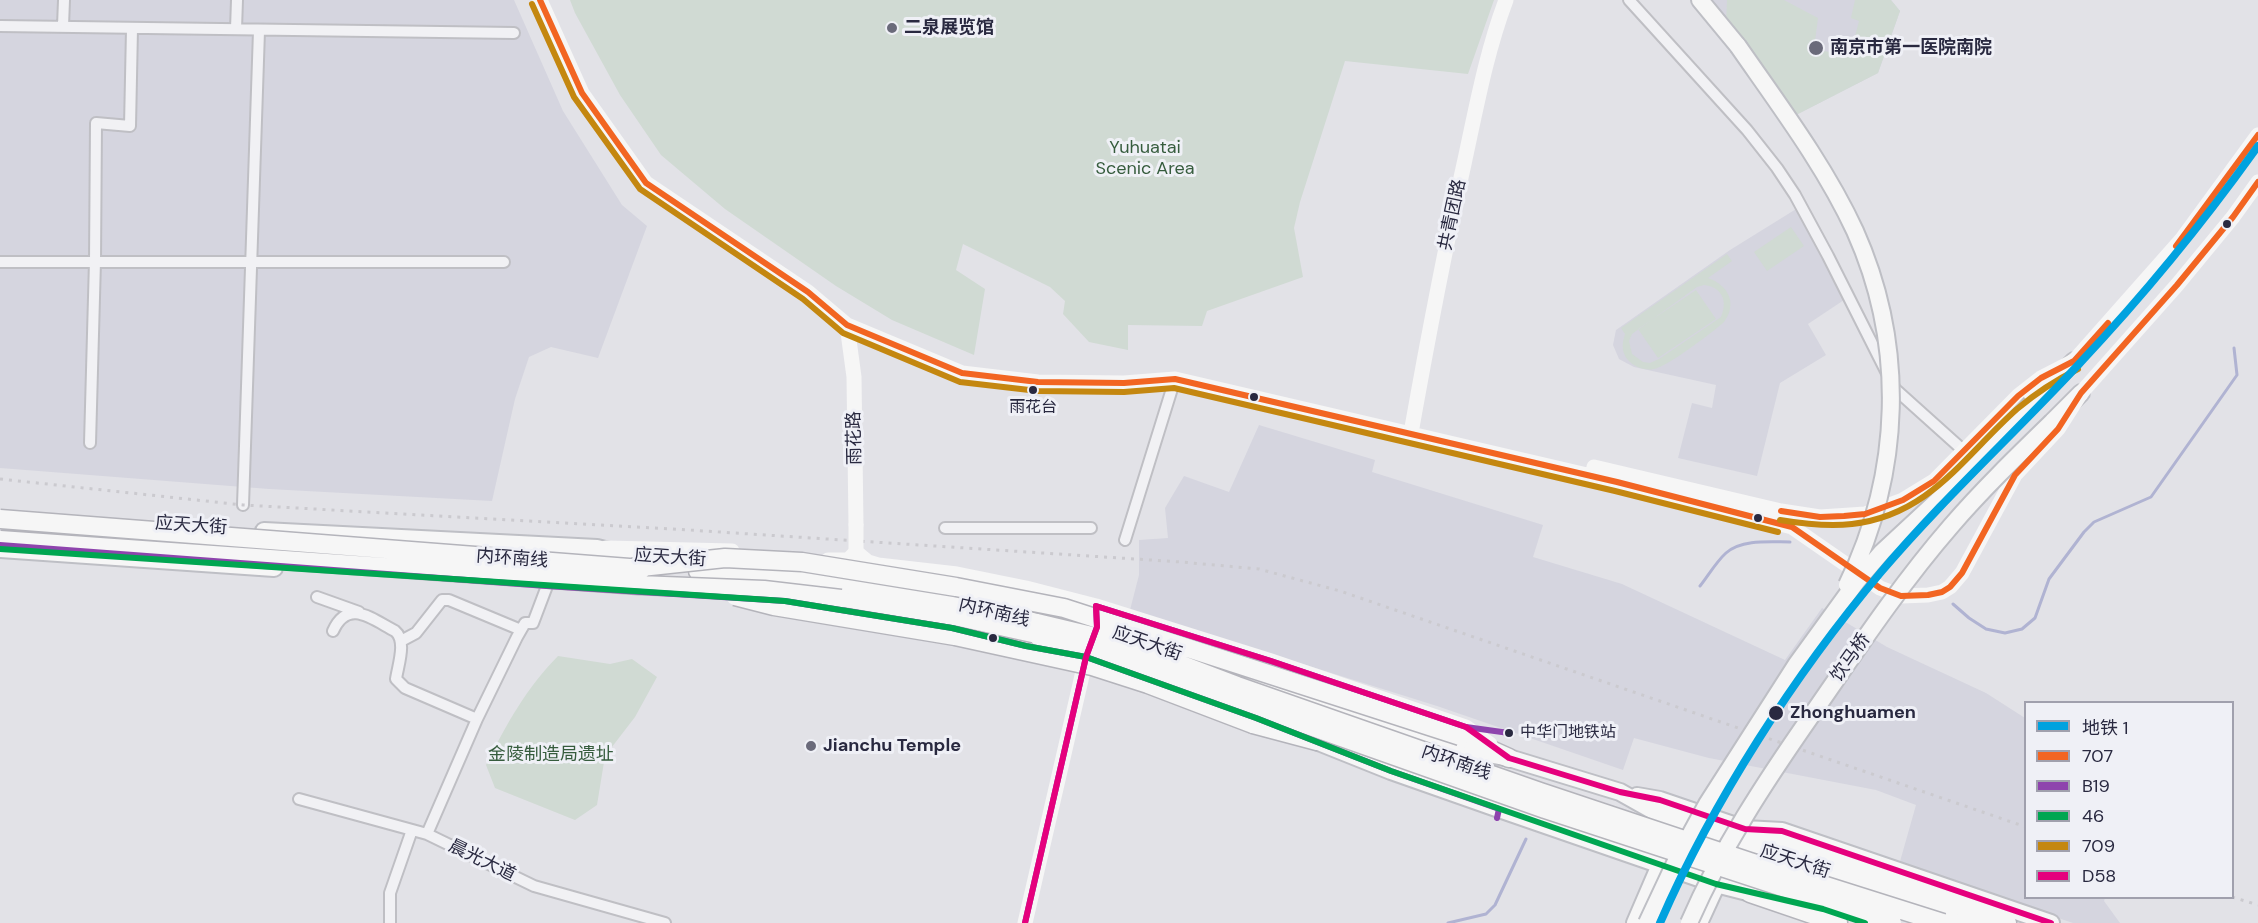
<!DOCTYPE html>
<meta charset="utf-8">
<style>
body{margin:0}
#map{position:relative;width:2258px;height:923px;overflow:hidden;background:#e2e2e7;font-family:"DM Sans","Noto Sans SC",sans-serif}
canvas{display:block}
.legend{position:absolute;left:2024px;top:701px;width:210px;height:198px;box-sizing:border-box;background:#eff0f6;border:2px solid #a0a0ad;margin:0;padding:8px 10px;list-style:none;font-size:18px;color:#292940}
.legend li{display:flex;align-items:center;gap:12px;height:30px}
.legend b{width:30px;border:2px solid #a0a0ad}
</style>
<div id="map">
<canvas width="2258" height="923"></canvas>
<ul class="legend">
<li><b style="height:8px;background:#00a2df"></b>地铁 1</li>
<li><b style="height:8px;background:#f26522"></b>707</li>
<li><b style="height:8px;background:#8e44ad"></b>B19</li>
<li><b style="height:8px;background:#00a651"></b>46</li>
<li><b style="height:8px;background:#c48710"></b>709</li>
<li><b style="height:8px;background:#e5007d"></b>D58</li>
</ul>
</div>
<script>
const c = document.querySelector('canvas').getContext('2d');
c.lineJoin = 'round';
function fill(path, color) {
  c.fillStyle = color;
  c.fill(path, 'evenodd');
}
function strokePath(path, color, width, dash) {
  c.strokeStyle = color;
  c.lineWidth = width;
  c.lineCap = dash ? 'butt' : 'round';
  c.setLineDash(dash || []);
  c.stroke(path);
}
function drawText(font, color, halo, rows, align = 'center') {
  c.font = font + ' "DM Sans","Noto Sans SC",sans-serif';
  c.lineWidth = 6;
  c.setLineDash([]);
  c.textBaseline = 'middle';
  c.strokeStyle = halo;
  c.fillStyle = color;
  for (const [text, x, y, turn = 0] of rows) {
    c.save();
    c.translate(x, y);
    c.rotate((+turn || 0) * Math.PI / 180);
    c.textAlign = isNaN(turn) ? turn : align;
    if (halo) c.strokeText(text, 0, 0);
    c.fillText(text, 0, 0);
    c.restore();
  }
}
fill(new Path2D(`
 M0,0h514l49,111 59,94 25,21 -49,132 -47,-11 -22,10 -14,42 -23,102 -223,-12 -269,-21z
 M1708,0h183l9,11 -22,62 -82,42z
 M1801,206l46,92 -39,26 18,31 -46,28 -23,93 -79,-18 14,-55 20,5 4,-23 -82,-18 -15,-8 -6,-14 3,-15 114,-80z
 M1259,425l116,35 -3,12 171,53 -10,32 89,27 163,76 37,-52 65,39 99,46 39,25 1,180h79l-1,3 16,22h-47l-174,-58 17,-60 -40,-15 -167,-32 -75,-20 -11,32 -186,-64 -307,-96 9,-35v-35l29,-2 -3,-30 19,-32 45,16z`), '#d5d5df');
fill(new Path2D(`
 M570,0h924l-26,74 -123,-13 -45,141 -6,26 9,49 -96,34 -5,15 -74,-1v25l-39,-8 -26,-28 2,-13 -15,-14 -87,-43 -7,26 29,19 -11,66 -82,-35 -56,-34 -111,-77 -64,-54 -41,-60 -45,-82z
 M1727,0h57l34,18 -4,31 36,7 9,-35 -8,-3 4,-18h36l9,11 -22,62 -82,42 -70,-91z
 M1791,227l13,19 -37,25 -13,-19z
 M1727,254l5,7 -24,17c20,7 30,25 16,44 -11,10 -57,45 -70,47 -9,2 -20,-2 -26,-9 -7,-8 -6,-17 -3,-26l-4,-6zM1704,285c18,2 24,16 17,32l-62,42 -9,4 -7,-1 -11,-8 -3,-13 3,-7 65,-47z
 M1696,290l20,29 -58,39 -20,-29z
 M558,656l52,8 22,-5 25,18 -22,40 -30,39 -8,49 -22,15 -80,-32 -9,-23c20,-40 41,-78 72,-109z`), '#d0dad3');
strokePath(new Path2D(`
 M1700,586c8,-10 16,-24 26,-33 16,-14 44,-11 64,-11
 M1953,604l16,14 17,11 19,4 17,-4 13,-11 14,-39 35,-47 10,-10 57,-25 86,-122 -3,-27
 M1448,923l38,-9 9,-9 31,-66`), '#b0b3d2', 3);
const street = new Path2D(`
 M1629,0l118,130 30,38 18,27 33,61 67,133 69,62
 M0,26l514,7
 M63,26l1,-26
 M236,29l1,-29
 M0,262h504
 M90,443l5,-182 1,-138 34,3 2,-97
 M243,505l16,-474
 M945,528h146
 M1125,540l50,-161
 M317,597l42,15
 M333,631c15,-33 39,-12 62,0 12,10 3,34 1,48l9,9 72,31
 M401,641l15,-8 26,-33h7l72,30
 M299,799l128,35 107,52 131,37
 M427,834l50,-115 40,-82 8,-14h8l14,-37
 M390,923v-30l22,-63`);
const primary = new Path2D(`
 M1700,0l38,46
 M2031,404l43,-43
 M2052,422l29,-29
 M264,531l333,17 28,7 46,3
 M0,549l274,19
 M1167,650l290,98 52,10 111,34 48,27 307,104
 M1306,737l85,34 108,38 217,75 47,12
 M1637,796l23,4 85,29 37,2 269,92
 M1635,923l25,-58
 M1699,923l22,-48`);
const highway = new Path2D(`
 M698,571l110,8 157,27 72,17
 M841,599l199,39
 M1253,724l64,17
 M1460,736l49,22
 M1745,829l262,94
 M1750,893l88,30`);
strokePath(street, '#bfbfc4', 14);
strokePath(primary, '#bebfc5', 20);
strokePath(highway, '#b4b4bb', 21);
strokePath(street, '#f1f1f4', 10);
strokePath(new Path2D(`
 M540,0l42,93 64,90 162,109 39,33 115,48 76,9 86,1 51,-4 442,103 175,45 88,61 21,8 27,-1 14,-3 8,-5 12,-14 53,-98 43,-46 23,-36 96,-108 56,-68 25,-35
 M847,325l7,52 2,148
 M1411,433c16,-90 33,-180 53,-269 12,-55 22,-111 42,-164
 M1594,467l187,44 39,6 45,-3 38,-14 31,-19 84,-85 23,-18 33,-17 108,-122 76,-104
 M606,548l126,3
 M828,560h20l8,-8 12,10 10,3 79,9 69,14 70,18 175,55 195,66 24,17
 M1025,923l62,-269`), '#f6f6f6', 15);
strokePath(primary, '#f6f6f6', 16);
strokePath(highway, '#f6f6f6', 18);
strokePath(new Path2D(`
 M0,479l243,26 446,25 492,32 78,7 81,22 686,236
 M2232,897l26,8`), '#cbcacf', 3, [3, 6]);
const primaryBridge = new Path2D(`
 M1738,46c41,59 87,120 117,185 51,114 47,241 -8,354
 M1647,923l30,-64 30,-55 89,-139 61,-84 25,-29 55,-51 94,-97
 M1689,923c32,-74 76,-141 122,-207 45,-65 88,-130 140,-190 31,-36 66,-70 101,-104`);
const highwayBridge = new Path2D(`
 M0,519l642,50
 M0,540l639,45 125,5 77,9
 M632,568l93,-10 77,4 154,25 108,21 396,128
 M735,596l39,10 181,30 137,30 56,18 105,40
 M1037,623l63,15 66,21 71,27 303,106 210,70 193,61
 M1040,638l92,25 413,146 347,114`);
strokePath(primaryBridge, '#bebfc5', 20, []);
strokePath(highwayBridge, '#b4b4bb', 21, []);
strokePath(new Path2D(`
 M856,552v-27`), '#f6f6f6', 15);
strokePath(primaryBridge, '#f6f6f6', 16);
strokePath(highwayBridge, '#f6f6f6', 18);
strokePath(new Path2D(`
 M540,0l42,93 64,90 162,109 39,33 115,48 76,9 86,1 51,-4 442,103 175,45 88,61 21,8 27,-1 14,-3 8,-5 12,-14 53,-98 43,-46 23,-36 96,-108 56,-68 25,-35
 M2176,246l82,-111
 M1781,511l39,6 24,-1 21,-2 38,-14 31,-19 84,-85 23,-18 33,-17 34,-38`), '#f26522', 6);
strokePath(new Path2D(`
 M0,545l547,41 238,15 167,27 74,18 60,11 170,61 135,53 108,38 -2,9
 M1025,923l61,-266 11,-30 -1,-21 175,55 195,66 43,6`), '#8e44ad', 6);
strokePath(new Path2D(`
 M0,549l785,52 167,27 74,18 60,11 170,61 135,53 325,113 107,25 42,14`), '#00a651', 6);
strokePath(new Path2D(`
 M532,4l42,93 66,92 163,110 40,34 117,49 78,9 86,1 50,-4 441,103 163,41
 M1780,520c24,4 48,7 72,4 78,-9 112,-68 165,-115 19,-16 39,-29 61,-40`), '#c48710', 6);
strokePath(new Path2D(`
 M1025,923l61,-266 11,-30 -1,-21 175,55 195,66 43,31 111,34 40,8 85,29 37,2 269,92`), '#e5007d', 6);
strokePath(new Path2D(`
 M1660,923c53,-122 135,-249 221,-351 62,-73 133,-138 198,-208 65,-69 124,-141 179,-218`), '#00a2df', 8);
for (const [x, y, r, color] of [
 [892,28,6,"#6a6a7a"],
 [1816,48,8,"#6a6a7a"],
 [2227,224,5,"#292940"],
 [1033,390,5,"#292940"],
 [1254,397,5,"#292940"],
 [1758,518,5,"#292940"],
 [993,638,5,"#292940"],
 [1776,713,8,"#292940"],
 [1509,733,5,"#292940"],
 [811,746,6,"#6a6a7a"]
]) {
  const dot = new Path2D();
  dot.arc(x, y, r, 0, 2 * Math.PI);
  c.fillStyle = color;
  c.fill(dot);
  strokePath(dot, '#eff0f6', 2);
}
drawText('16px', '#292940', '#eff0f6', [
 ["雨花台",1033,408],
 ["中华门地铁站",1520,733,"left"]
]);
drawText('bold 18px', '#292940', '#eff0f6', [
 ["二泉展览馆",904,28],
 ["南京市第一医院南院",1830,48],
 ["Jianchu Temple",823,746]
], 'left');
drawText('18px', '#365c3d', '#eff0f6', [
 ["Yuhuatai",1145,148],
 ["Scenic Area",1145,169],
 ["金陵制造局遗址",551,755]
]);
drawText('18px', '#292940', '#eff0f6', [
 ["共青团路",1453,215,-78],
 ["雨花路",855,438,-91],
 ["应天大街",191,526,4],
 ["应天大街",670,558,4],
 ["内环南线",512,559,4],
 ["内环南线",994,613,13],
 ["应天大街",1147,644,19],
 ["饮马桥",1851,658,-55],
 ["内环南线",1456,763,19],
 ["晨光大道",482,861,26],
 ["应天大街",1795,862,18]
]);
drawText('bold 18px', '#292940', '#eff0f6', [
 ["Zhonghuamen",1790,713]
], 'left');
</script>
